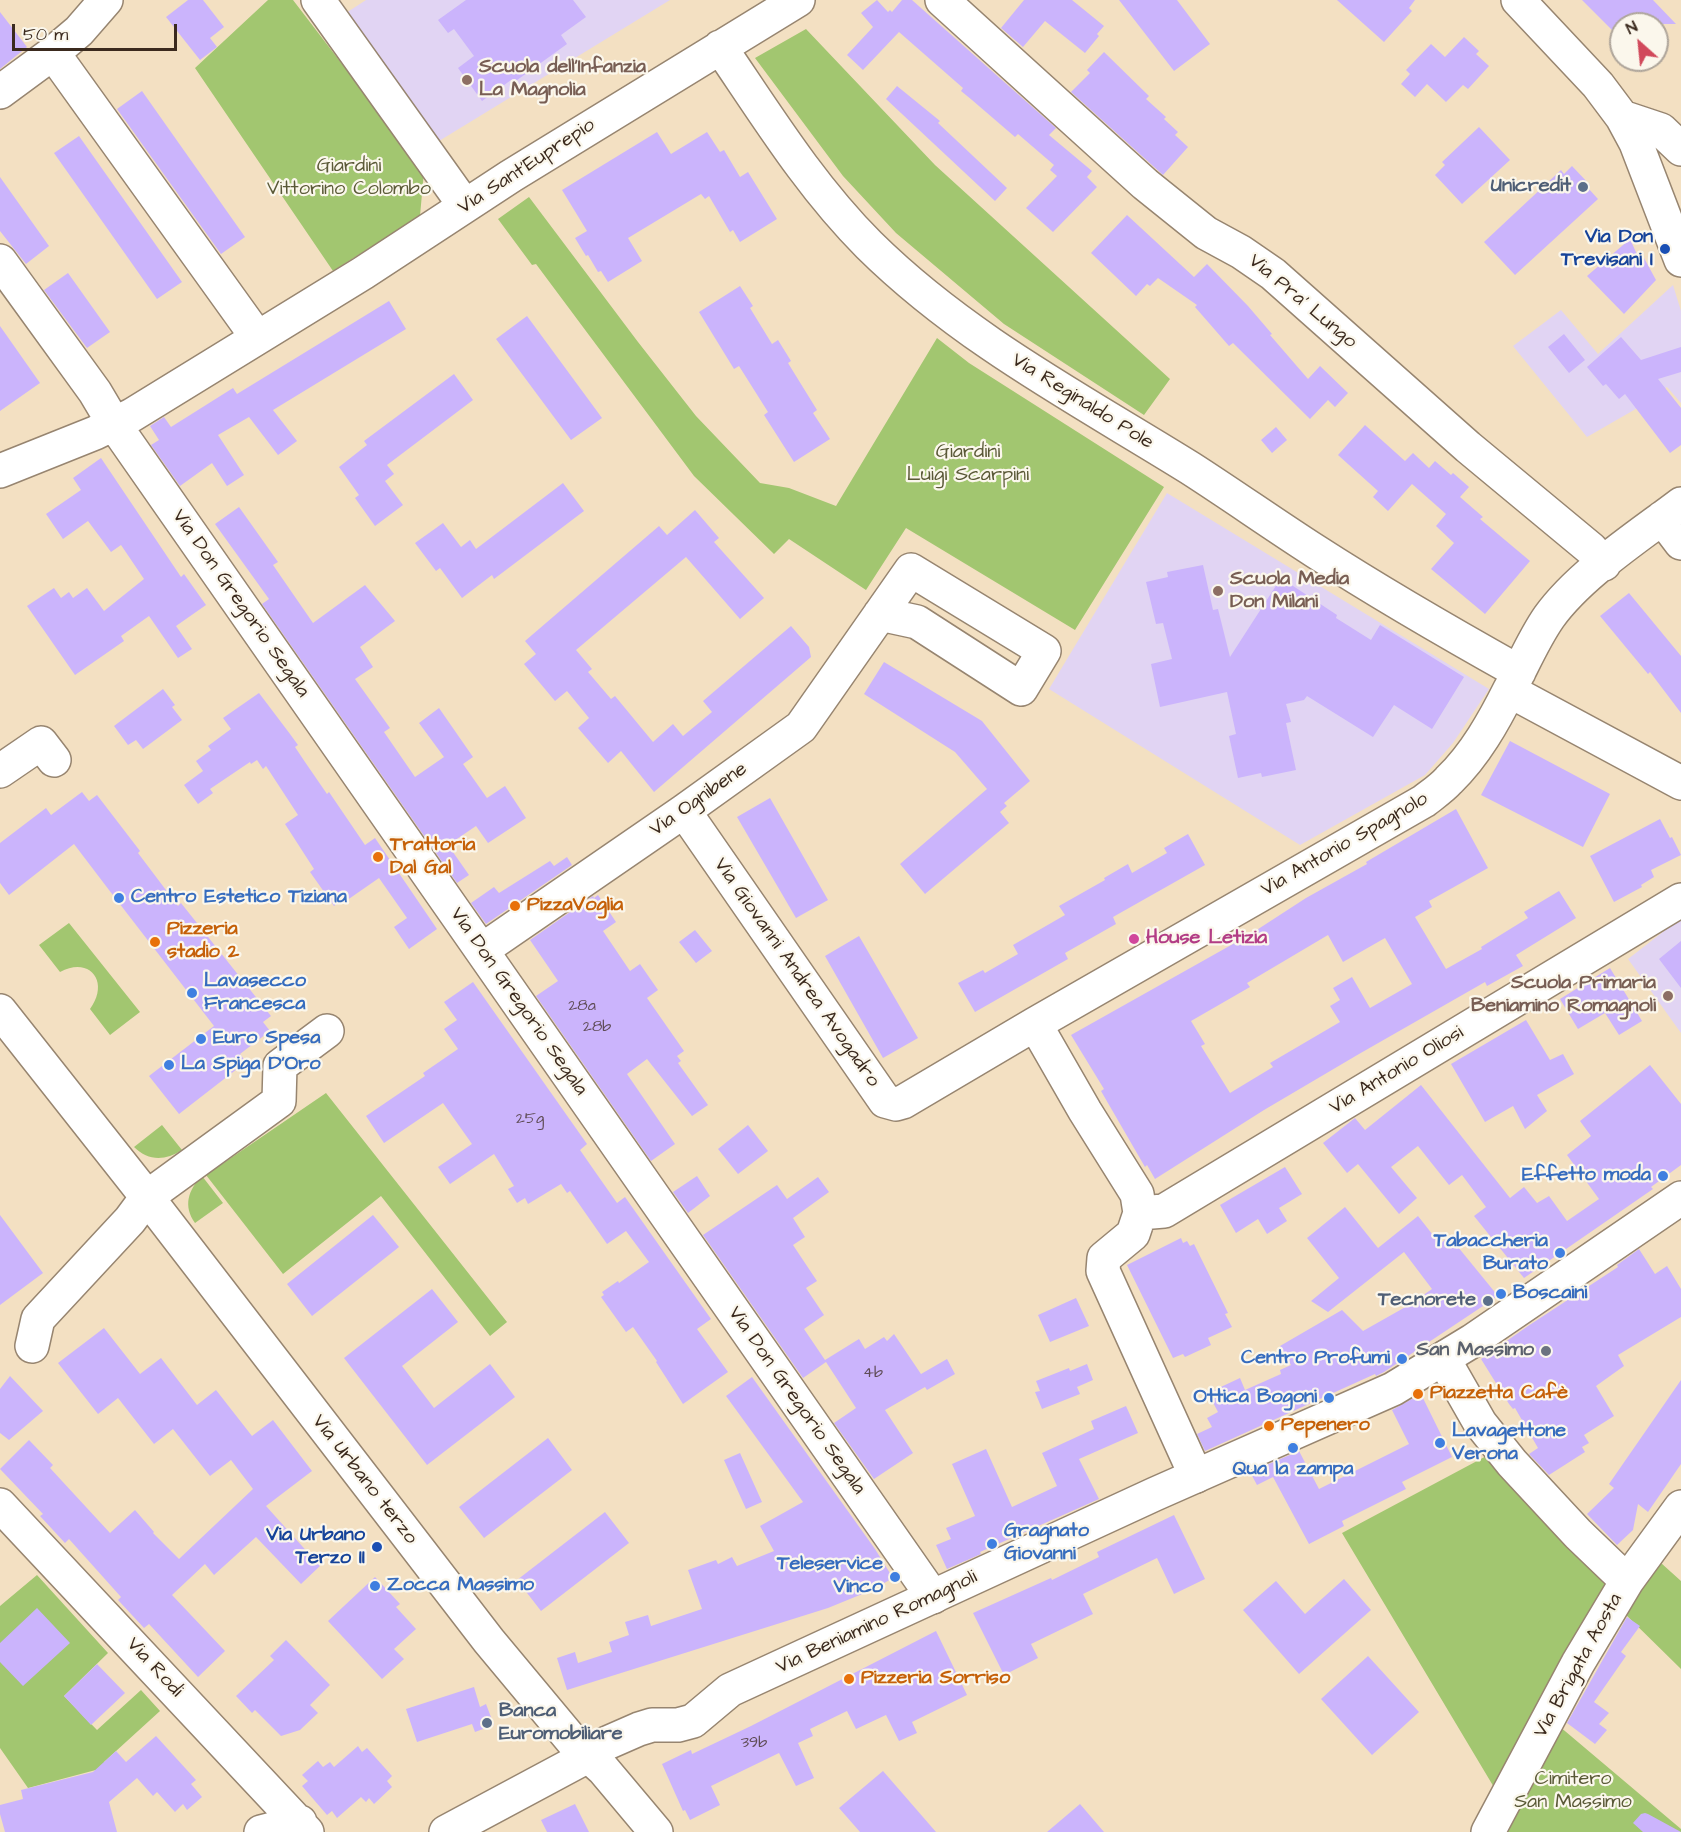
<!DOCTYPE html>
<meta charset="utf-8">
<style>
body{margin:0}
#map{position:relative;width:1681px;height:1832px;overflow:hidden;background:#f3e0c2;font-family:"Architects Daughter",sans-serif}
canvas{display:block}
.north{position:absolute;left:1609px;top:12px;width:60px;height:60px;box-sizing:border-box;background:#fbf7ec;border:2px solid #aea59a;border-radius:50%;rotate:333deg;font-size:16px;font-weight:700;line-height:24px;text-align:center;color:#3b2a1e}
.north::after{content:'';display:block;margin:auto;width:21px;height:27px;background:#d1495b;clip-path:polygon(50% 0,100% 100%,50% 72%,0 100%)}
.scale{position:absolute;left:12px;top:24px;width:165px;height:27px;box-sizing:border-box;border:3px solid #3b2a1e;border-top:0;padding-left:8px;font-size:18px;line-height:21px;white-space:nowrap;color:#3b2a1e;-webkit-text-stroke:4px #fbf7ec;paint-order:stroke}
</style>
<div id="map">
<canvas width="1681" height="1832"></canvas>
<div class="north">N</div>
<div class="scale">50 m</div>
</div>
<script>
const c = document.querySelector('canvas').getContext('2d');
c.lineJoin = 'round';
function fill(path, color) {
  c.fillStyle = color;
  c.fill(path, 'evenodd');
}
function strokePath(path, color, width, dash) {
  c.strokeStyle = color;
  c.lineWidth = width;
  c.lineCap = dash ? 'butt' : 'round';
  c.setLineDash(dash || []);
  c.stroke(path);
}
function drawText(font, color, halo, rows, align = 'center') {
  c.font = font + ' "Architects Daughter",sans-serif';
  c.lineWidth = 4.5;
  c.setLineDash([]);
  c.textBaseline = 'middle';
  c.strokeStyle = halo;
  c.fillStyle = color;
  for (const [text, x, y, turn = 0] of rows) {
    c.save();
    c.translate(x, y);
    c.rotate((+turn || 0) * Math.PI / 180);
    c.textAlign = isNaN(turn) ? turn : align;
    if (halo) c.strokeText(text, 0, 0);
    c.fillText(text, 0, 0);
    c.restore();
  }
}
fill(new Path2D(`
 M366,0h304l-231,141 -93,-128z
 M1673,285l8,26v92l-14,-16 -33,23 -47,27 -74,-91 48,-36 37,44z
 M1167,493l322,196 -36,54 -28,32 -125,70 -251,-156z
 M1681,918v115l-53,-74z`), '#e1d4f3');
fill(new Path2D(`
 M268,0h25l131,171 -4,45 -87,55 -138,-203z
 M806,29l129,136 235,214 -26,36 -140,-91 -108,-91 -53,-57 -88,-118z
 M529,197l109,145 58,74 64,67 29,5 47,18 101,-168 32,25 195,124 -89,143 -169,-102 -40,62 -77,-51 -15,15 -80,-78 -158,-212 -4,1 -34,-46z
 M69,923l71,89 -30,23 -20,-26c20,-27 0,-53 -30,-37l-21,-27z
 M326,1093l181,229 -17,14 -109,-140 -98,78 -77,-99z
 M162,1125l20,25c-17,11 -34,11 -48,-3z
 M202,1176l21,27 -28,20c-12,-17 -7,-33 7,-47z
 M1492,1453l121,126 -115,215 -156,-261z
 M1661,1563l20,18v88l-59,-58z
 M37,1575l71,78 -44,43 33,34 44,-40 19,21 -56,51 3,5 -79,21 -28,-40v-142z
 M1559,1726l122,103v3h-176z`), '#a2c670');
fill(new Path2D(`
 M188,0h15l21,27 -14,11 7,9 -17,13 -34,-43z
 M466,0h107l13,17 -25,18 6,9 -54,39 -2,-3 -29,21 -24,-33 16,-12 -20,-27 -6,4 -10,-13z
 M877,0l11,12 2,-2 2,2 10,-12h10l144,128 -7,7 43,36 -5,6 10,10 -44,45 -27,-24 31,-32 -7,-6 4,-5 -36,-31 -3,3 -43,-37 -11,-9 2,-3 -64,-56 -36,38 -16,-15 26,-28 -12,-14z
 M1024,0h48l32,26 -7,8 2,2 -14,17 -40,-32 -22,26 -22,-19z
 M1119,0h58l33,44 -36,27z
 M1337,0h78l-6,8 3,3 -28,31z
 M1582,0h71l23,24h-55v15z
 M0,12l27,35 -27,22z
 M1464,37l15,14 -3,3 13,12 -21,23 -5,-4 -17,17 -19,-18 -12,13 -14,-13 9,-10 -4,-4 25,-26 14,13z
 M1104,52l45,44 -3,3 20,18 -2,2 14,13 -3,3 13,12 -25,28 -92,-83 19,-19 -3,-3z
 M897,86l43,35 -2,2 69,65 -12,13 -109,-102z
 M142,91l103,146 -24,17 -104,-145z
 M1479,127l31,33 -48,44 -27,-29 10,-10 -3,-3z
 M657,132l14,22 36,-22 13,20 4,-2 16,27 8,-5 29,47 -37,23 -7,-12 -3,2 -21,-36 -4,3 -4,-5 -73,44 14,23 -34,21 -7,-11 -3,1 -10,-17 -2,1 -11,-18 12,-7 -25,-41z
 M79,136l103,146 -25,17 -103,-146z
 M1572,166l18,19 -2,3 10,11 -83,76 -31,-33 77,-72 3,4z
 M0,177l49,69 -23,18 -26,-33z
 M1127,215l67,62 13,-13 41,42 24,28 -2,1 38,44 12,-13 28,27 -13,14 -7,-7 -18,19 -77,-76 -4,3 -34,-39 2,-2 -39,-27 -8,8 -3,-2 -11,12 -45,-43z
 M1630,239l10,22 4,-3 12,22 -32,34 -37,-38z
 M68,273l42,59 -23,16 -43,-58z
 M740,286l13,20 -3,2 22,36 6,-4 13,21 -3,2 29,47 -4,3 17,26 -36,23 -30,-47 4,-3 -29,-46 -5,3 -35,-57z
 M389,301l17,28 -133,81 24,31 -19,14 -29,-38 -31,18 26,40 -17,11 -15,-23 -32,23 -29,-41 8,-5 -9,-14 14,-9 7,10 62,-39 4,6z
 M527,316l75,102 -31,22 -75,-101z
 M0,326l40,57 -40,28z
 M1564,334l21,26 -16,13 -21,-26z
 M1621,337l20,23 40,-13v25l-23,7 23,29v37l-11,8 -45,-59 -6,5 -13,-15 -3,2 -16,-19z
 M454,374l19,26 -86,65 7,9 -9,7 18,24 -28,21 -20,-28 4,-3 -20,-28 28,-22 -3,-4z
 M1365,425l40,36 8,-8 16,15 6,-7 16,14 2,-2 16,14 -9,10 23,20 -3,2 50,42 -45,53 -54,-45 23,-26 -18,-17 10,-12 -34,-30 -24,27 -15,-14 5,-6 -40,-36z
 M1276,427l11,13 -15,13 -11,-13z
 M101,458l80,119 3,-3 22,31 -30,21 16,23 -14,9 -29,-42 -28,20 3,5 -49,34 -48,-69 27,-18 7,10 8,-6 4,6 14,-10 17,23 40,-32 -23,-34 -10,7 -23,-31 -25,18 -17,-25 35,-24 -8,-12z
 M563,483l21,28 -90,68 -2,-4 -30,23 -22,-30 -4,3 -21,-28 28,-20 18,24 9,-7 6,9z
 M239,507l39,55 -5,3 40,58 52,-38 30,36 -35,26 13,20 -18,12 35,49 -6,4 31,45 29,-20 -25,-34 20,-15 34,49 -10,7 24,34 18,-12 21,32 -38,25 -12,-17 -28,19 21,30 -12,8 -195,-279 7,-5 -54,-75z
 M695,510l24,28 -5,4 50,56 -24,21 -54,-62 -110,93 16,19 -4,3 23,27 4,-3 38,46 20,-18 10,12 29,-24 -9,-11 88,-75 18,21 2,10 -157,135 -33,-41 -13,12 -30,-35 11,-10 -22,-27 -12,10 -31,-37 12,-10 -11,-13 134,-115 8,9z
 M1203,565l10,45 5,-1 12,48 51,-79 56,37 -1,3 35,22 9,-15 84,52 -32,52 -38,-24 -21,32 -66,-41 -3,4 -18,4 5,18 -5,1 10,47 -34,7 -1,-4 -23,5 -9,-42 7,-2 -9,-42 -67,15 -9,-43 21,-5 -9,-36 -7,1 -10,-42 22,-5 -1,-5z
 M1629,593l52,63v57l-31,-41 -2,2 -48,-58z
 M884,662l98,59 48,60 -26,22 3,3 -7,6 9,11 -84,71 -25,-30 87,-75 -32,-37 -91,-58z
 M163,689l12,16 -3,2 10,13 -39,29 -7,-9 -8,5 -14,-19z
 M259,693l31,41 8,11 -3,2 10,15 22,32 2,-2 36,53 10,-7 62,91 -28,20 -15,-22 13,-9 -28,-40 -36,25 -2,-3 -7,6 -24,-34 4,-3 -29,-45 13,-9 -32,-49 -3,3 -6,-9 -6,4 -1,-2 -40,27 3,4 -15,11 -14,-19 19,-14 -7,-10 15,-11 -3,-4 23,-17 -8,-11z
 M1510,741l100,53 -27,53 -102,-52z
 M82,792l7,9 8,-6 43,56 -2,2 40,53 3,-3 90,113 -8,6 7,9 -30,23 6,8 -67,52 -30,-38 65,-50 -105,-136 -35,-46 -65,51 -9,-12v-40l46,-35 5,7z
 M770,798l58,102 -32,18 -59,-101z
 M1456,809l32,59 -59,33 3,6 -17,10 31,52 36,-20 -1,-2 47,-29 -4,-6 35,-21 17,27 -60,37 7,11 -36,20 -2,-4 -126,72 -95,56 -109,69 -8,-14 -2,2 -44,-76 3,-2 -33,-54 178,-100 57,-37 61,-34 -1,-2zM1328,935l15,27 42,-24 27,46 -42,24 -18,-31 -19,11 7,12 -10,6 10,16 -70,41 3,4 -43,26 -29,-47 4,-2 -14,-23 59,-34 -3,-4z
 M1660,819l10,19 2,-1 9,18 -30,15 3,7 -13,8 1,2 -28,15 -24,-46z
 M1188,834l17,31 -92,52 3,7 -51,29 3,6 -93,53 -17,-29 25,-13 2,3 33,-19 -5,-9 52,-30 -6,-9 46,-26 -1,-2 24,-14 4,9 35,-20 -3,-5z
 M567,857l5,8 -86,59 -15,-21 23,-16 5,6 51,-32 4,5z
 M598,895l18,27 -13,9 27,40 10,-7 18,26 -11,8 37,53 -7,5 4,5 -3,2 30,42 -16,11 -45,-57 -20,15 48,70 -24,17 -115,-165 22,-15 -28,-41 63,-44 1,2z
 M695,930l17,21 -16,12 -17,-21z
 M859,936l59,102 -35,20 -58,-102z
 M1681,941v47l-22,-29z
 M1610,968l32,53 -23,14 -14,-22 -27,16 -18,-30z
 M473,982l114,162 -7,6 16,23 21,30 8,-6 86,122 -14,10 31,43 -45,32 -27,-42 1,-1 -24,-34 -7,5 -25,-35 3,-2 -2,-3 16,-11 1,2 30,-21 -23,-31 -19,13 -37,-53 -3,2 -6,-9 -33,20 -3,-6 -8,5 -9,-14 6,-3 -20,-32 -44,30 -12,-17 34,-23 -29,-41 -59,40 -18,-27 59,-40 -2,-3 35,-24 -14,-20 13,-9 -13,-18z
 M1526,1020l24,40 13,-6 11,20 -37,21 10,16 -22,18 -12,-23 -28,16 -34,-58z
 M1650,1065l31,39v61l-30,22 2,2 -129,89 -50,-62 12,-9 -24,-32 -13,10 -31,-39 -27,21 26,31 -18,16 -41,-50 -11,9 -24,-30 32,-25 10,12 56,-45 89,113 14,-11 13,16 12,-7 18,25 32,-22 -32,-44 24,-19 -11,-15z
 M748,1125l20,26 -30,23 -20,-25z
 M1285,1167l17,27 -23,14 8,13 -20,13 -9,-15 -22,14 -16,-28z
 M697,1176l13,20 -22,17 -15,-21z
 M818,1177l11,15 -36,26 12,19 -12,8 24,36 -11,7 18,27 -20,14 21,31 34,-21 6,10 19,-12 3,4 7,-7 27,40 26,-15 8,15 -28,16 -2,-3 -40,23 28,43 -39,26 -40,-56 22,-15 -30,-46 -23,16 -100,-143 74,-50 10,14z
 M1345,1207l33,41 40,-32 22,28 9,-8 49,60 -114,76 -8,4 -1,-2 -170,77 -8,-17 15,-7 -5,-9 11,-6 -10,-19 32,-15 5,12 36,-16 -1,-4 11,-5 -11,-19 62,-36 21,21 46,-26 23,-16 -28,-37 -76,60 -17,-11 28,-23 -32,-40z
 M0,1215l43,58 -43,32z
 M373,1215l26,32 -87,69 -25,-32z
 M1181,1238l2,5 4,-2 3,5 4,-2 34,69 -3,1 7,13 -24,11 3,7 -26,12 -2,-3 -10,4 -46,-93z
 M1639,1249l16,25 12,-8 14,23v28l-63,38 6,11 -28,20 18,30 -30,19 5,8 -7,4 3,5 -36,23 -20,-21 9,-6 -23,-40 -2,1 -4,-5 -28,-45 47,-33 90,-59 -1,-2z
 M432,1289l26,33 -56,44 32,42 56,-44 25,33 -88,68 -83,-107z
 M1076,1298l13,28 -39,16 -12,-27z
 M104,1328l36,46 21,-16 36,47 19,-15 36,46 21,-16 39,51 -46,35 54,60 -19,18 -45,-47 -42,38 -9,-11 -33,31 53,56 -27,26 -49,-53 -5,4 -26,-28 3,-3 -52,-58 -4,4 -25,-27 3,-2 -43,-45 29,-29 24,25 -3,3 60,65 25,-23 19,22 -1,1 26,26 74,-70 -22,-29 -21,16 -37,-47 -19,15 -36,-46 -20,16 -40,-51z
 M1087,1364l6,16 -16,7 3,7 -38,15 -7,-17 5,-1 -4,-10 33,-13 1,3z
 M10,1376l33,35 -34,29 -9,-7v-44z
 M752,1377l123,172 18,29 -21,12 -44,18 -261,82 -10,-32 18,-6 3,11 34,-11 -3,-10 20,-7 -4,-13 23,-7 3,11 51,-17 -14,-39 28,-10 2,4 14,-7 5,9 37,-15 -14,-25 43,-24 -77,-106z
 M1681,1380v84l-33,48 -10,-8 -5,26 -16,15 -30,-31 27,-26 -5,-4z
 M1421,1394l31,63 -50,25 4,7 -64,32 2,5 -35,18 -36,-67 -16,8 -7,-13 49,-21 20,38 90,-45 -17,-34z
 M1126,1406l12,27 -59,26 20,40 -119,53 1,2 -34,15 -11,-24 15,-6 -5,-11 29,-12 -23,-52 34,-15 26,58 45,-21 -15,-33 52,-24 -3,-8z
 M548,1438l24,32 -88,68 -25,-31z
 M740,1453l22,49 -16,7 -22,-49z
 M605,1512l24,31 -88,68 -24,-31z
 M1174,1515l31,64 -31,15 -17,-36 -74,36 10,20 -62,30 7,14 -34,17 -31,-62 78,-35 1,2 47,-23 -2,-5z
 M375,1577l25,27 -4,3 20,22 -22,20 10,10 -22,20 -54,-58z
 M1344,1579l27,31 -72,64 -56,-64 33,-29 29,33z
 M37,1608l33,35 -47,43 -23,-24v-19z
 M1627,1617l13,9 -19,26 5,4 -32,46 15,11 -10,11 8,6 -12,14 -28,-21z
 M936,1631l31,64 -55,27 5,11 -18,8 -13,-26 -30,14 -9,-18 -37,18 3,7 -15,7 16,35 -18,8 -17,-33 -68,33 9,19 -30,15 -5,-10 -2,1 -21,-47 29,-14 1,4 59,-28z
 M286,1640l44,45 -20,20 8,8 -18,17 -19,6 -26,-26 -3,3 -16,-17 38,-36 -4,-4z
 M1368,1656l51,56 -47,43 -51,-56z
 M97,1664l28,29 -34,32 -27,-29z
 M474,1687l6,20 6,-3 8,21 -19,7 -3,-8 -55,18 -11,-33z
 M156,1736l40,44 -5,4 11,13 -15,13 -4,-6 -8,8 -18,-20 -4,4 -16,-18 -28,24 8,30h-112l-5,-18v-9l23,-6 -2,-9 72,-18 23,-21 10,11z
 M358,1746l4,6 5,-4 25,28 -5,5 5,6 -18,17 -5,-6 -3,4 -5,-5 -24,21 -5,-7 -5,4 -25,-29 6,-5 -6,-6 16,-14 5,6 7,-5 4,5z
 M883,1771l53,61h-76l-21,-24z
 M575,1804l14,28h-42l-6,-12z
 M1080,1804l24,28h-57z
 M1645,1813l3,1 33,18h-38l-10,-9 8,-9z`), '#cbb4fc');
const minor = new Path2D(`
 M318,0l147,206
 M942,0l203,184 61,49 35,19 32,22 195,173 123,102 13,15
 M1518,0l80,85 24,32 14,26 45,117
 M720,47c47,69 90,139 149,198 94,93 210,154 321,223 42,27 83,56 125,83 65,42 136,83 204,121
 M53,53l204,284
 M0,92l53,-39 26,-22 27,-31
 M1622,117l39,13 20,19
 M0,261l95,131 19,32 819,1173
 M0,471l95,-38 37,-18 231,-142 148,-97 287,-176
 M1662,518l19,25
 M1510,691l171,92
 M0,771l41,-28 13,17
 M684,811l201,290 11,3 7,-2 132,-78 389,-223c9,-7 18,-13 25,-21 26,-25 45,-59 61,-91 13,-24 23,-49 39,-72 31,-43 90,-81 132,-113
 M482,950l202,-139 117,-84 110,-157 133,81 -23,38 -104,-67 -37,-8
 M0,1011l147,186 342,444 85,102 29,26 53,63
 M1035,1024l50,87 52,83 3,19 -7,21 -29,24 -1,13 93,205
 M1140,1213l24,-2 517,-311
 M32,1346l6,-27 92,-99 17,-23 132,-96 1,-35 47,-35
 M1446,1357l2,10 32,56 32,40 66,71 49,47
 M0,1505l307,327
 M261,1832l39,-10
 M1488,1832l90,-169 49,-82 54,-74`);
const major = new Path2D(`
 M446,1832l142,-76 19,-13 32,-14 13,-4h26l15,-4 37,-31 425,-196 238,-105 79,-48 209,-143`);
strokePath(minor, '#978570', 36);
strokePath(major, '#978570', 36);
strokePath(minor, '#fff', 33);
strokePath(major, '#fff', 33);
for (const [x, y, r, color] of [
 [467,80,6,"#8d6e63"],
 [1583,187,6,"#5c6f8a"],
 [1665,249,6,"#1a4fb4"],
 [1218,591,6,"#8d6e63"],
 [378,857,6,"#e8710a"],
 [119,898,6,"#3f7fe0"],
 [515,906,6,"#e8710a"],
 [1134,939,6,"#d1479c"],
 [155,942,6,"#e8710a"],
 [192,993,6,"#3f7fe0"],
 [1668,996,6,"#8d6e63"],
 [201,1039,6,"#3f7fe0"],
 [169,1065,6,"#3f7fe0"],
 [1663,1176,6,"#3f7fe0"],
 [1560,1253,6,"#3f7fe0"],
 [1501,1294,6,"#3f7fe0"],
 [1488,1301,6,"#5c6f8a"],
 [1546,1351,6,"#6b7280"],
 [1402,1359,6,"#3f7fe0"],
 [1418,1394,6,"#e8710a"],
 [1329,1398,6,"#3f7fe0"],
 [1269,1426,6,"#e8710a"],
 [1440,1443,6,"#3f7fe0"],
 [1293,1448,6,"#3f7fe0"],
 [992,1544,6,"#3f7fe0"],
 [377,1547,6,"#1a4fb4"],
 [895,1577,6,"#3f7fe0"],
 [375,1586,6,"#3f7fe0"],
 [849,1679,6,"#e8710a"],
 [487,1723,6,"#5c6f8a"]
]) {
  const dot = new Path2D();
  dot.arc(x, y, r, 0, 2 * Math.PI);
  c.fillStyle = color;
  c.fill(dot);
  strokePath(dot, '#fbf7ec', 2);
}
drawText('16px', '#5f4c56', null, [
 ["28a",582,1007],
 ["28b",597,1028],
 ["25g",530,1120],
 ["4b",873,1374],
 ["39b",754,1744]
]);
drawText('bold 20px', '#785e54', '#fbf7ec', [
 ["Scuola dell'Infanzia",479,68],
 ["La Magnolia",479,91],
 ["Scuola Media",1230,580],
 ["Don Milani",1230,603],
 ["Scuola Primaria",1656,984,"right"],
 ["Beniamino Romagnoli",1656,1007,"right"]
], 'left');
drawText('20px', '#5a5937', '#fbf7ec', [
 ["Giardini",349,167],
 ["Vittorino Colombo",349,190],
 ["Giardini",968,453],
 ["Luigi Scarpini",968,476],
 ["Cimitero",1573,1780],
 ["San Massimo",1573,1803]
]);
drawText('20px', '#3b2a1e', '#fbf7ec', [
 ["Via Sant'Euprepio",527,167,-33],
 ["Via Pra' Lungo",1302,302,40],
 ["Via Reginaldo Pole",1082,402,32],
 ["Via Don Gregorio Segala",240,604,55],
 ["Via Ognibene",699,800,-35],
 ["Via Antonio Spagnolo",1345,845,-30],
 ["Via Giovanni Andrea Avogadro",796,973,55],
 ["Via Don Gregorio Segala",518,1002,55],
 ["Via Antonio Oliosi",1397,1071,-31],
 ["Via Don Gregorio Segala",796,1401,55],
 ["Via Urbano terzo",364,1480,52],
 ["Via Beniamino Romagnoli",877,1623,-25],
 ["Via Brigata Aosta",1579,1666,-61],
 ["Via Rodi",154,1668,47]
]);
drawText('bold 20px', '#4e5e75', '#fbf7ec', [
 ["Unicredit",1571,187],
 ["Tecnorete",1476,1301],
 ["Banca",499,1712,"left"],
 ["Euromobiliare",499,1735,"left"]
], 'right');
drawText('bold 20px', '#164399', '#fbf7ec', [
 ["Via Don",1653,238],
 ["Trevisani I",1653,261],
 ["Via Urbano",365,1536],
 ["Terzo II",365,1559]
], 'right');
drawText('bold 20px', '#c56008', '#fbf7ec', [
 ["Trattoria",390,846],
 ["Dal Gal",390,869],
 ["PizzaVoglia",527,906],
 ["Pizzeria",167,930],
 ["stadio 2",167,953],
 ["Piazzetta Cafè",1430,1394],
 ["Pepenero",1281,1426],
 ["Pizzeria Sorriso",861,1679]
], 'left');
drawText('bold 20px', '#366cbe', '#fbf7ec', [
 ["Centro Estetico Tiziana",131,898],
 ["Lavasecco",204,982],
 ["Francesca",204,1005],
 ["Euro Spesa",213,1039],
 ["La Spiga D'Oro",181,1065],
 ["Effetto moda",1651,1176,"right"],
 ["Tabaccheria",1548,1242,"right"],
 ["Burato",1548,1265,"right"],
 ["Boscaini",1513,1294],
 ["Centro Profumi",1390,1359,"right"],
 ["Ottica Bogoni",1317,1398,"right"],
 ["Lavagettone",1452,1432],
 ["Verona",1452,1455],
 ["Qua la zampa",1293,1470,"center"],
 ["Gragnato",1004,1532],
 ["Giovanni",1004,1555],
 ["Teleservice",883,1565,"right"],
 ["Vinco",883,1588,"right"],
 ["Zocca Massimo",387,1586]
], 'left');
drawText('bold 20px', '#b23c85', '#fbf7ec', [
 ["House Letizia",1146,939]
], 'left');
drawText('bold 20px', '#5b616d', '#fbf7ec', [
 ["San Massimo",1534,1351]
], 'right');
</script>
